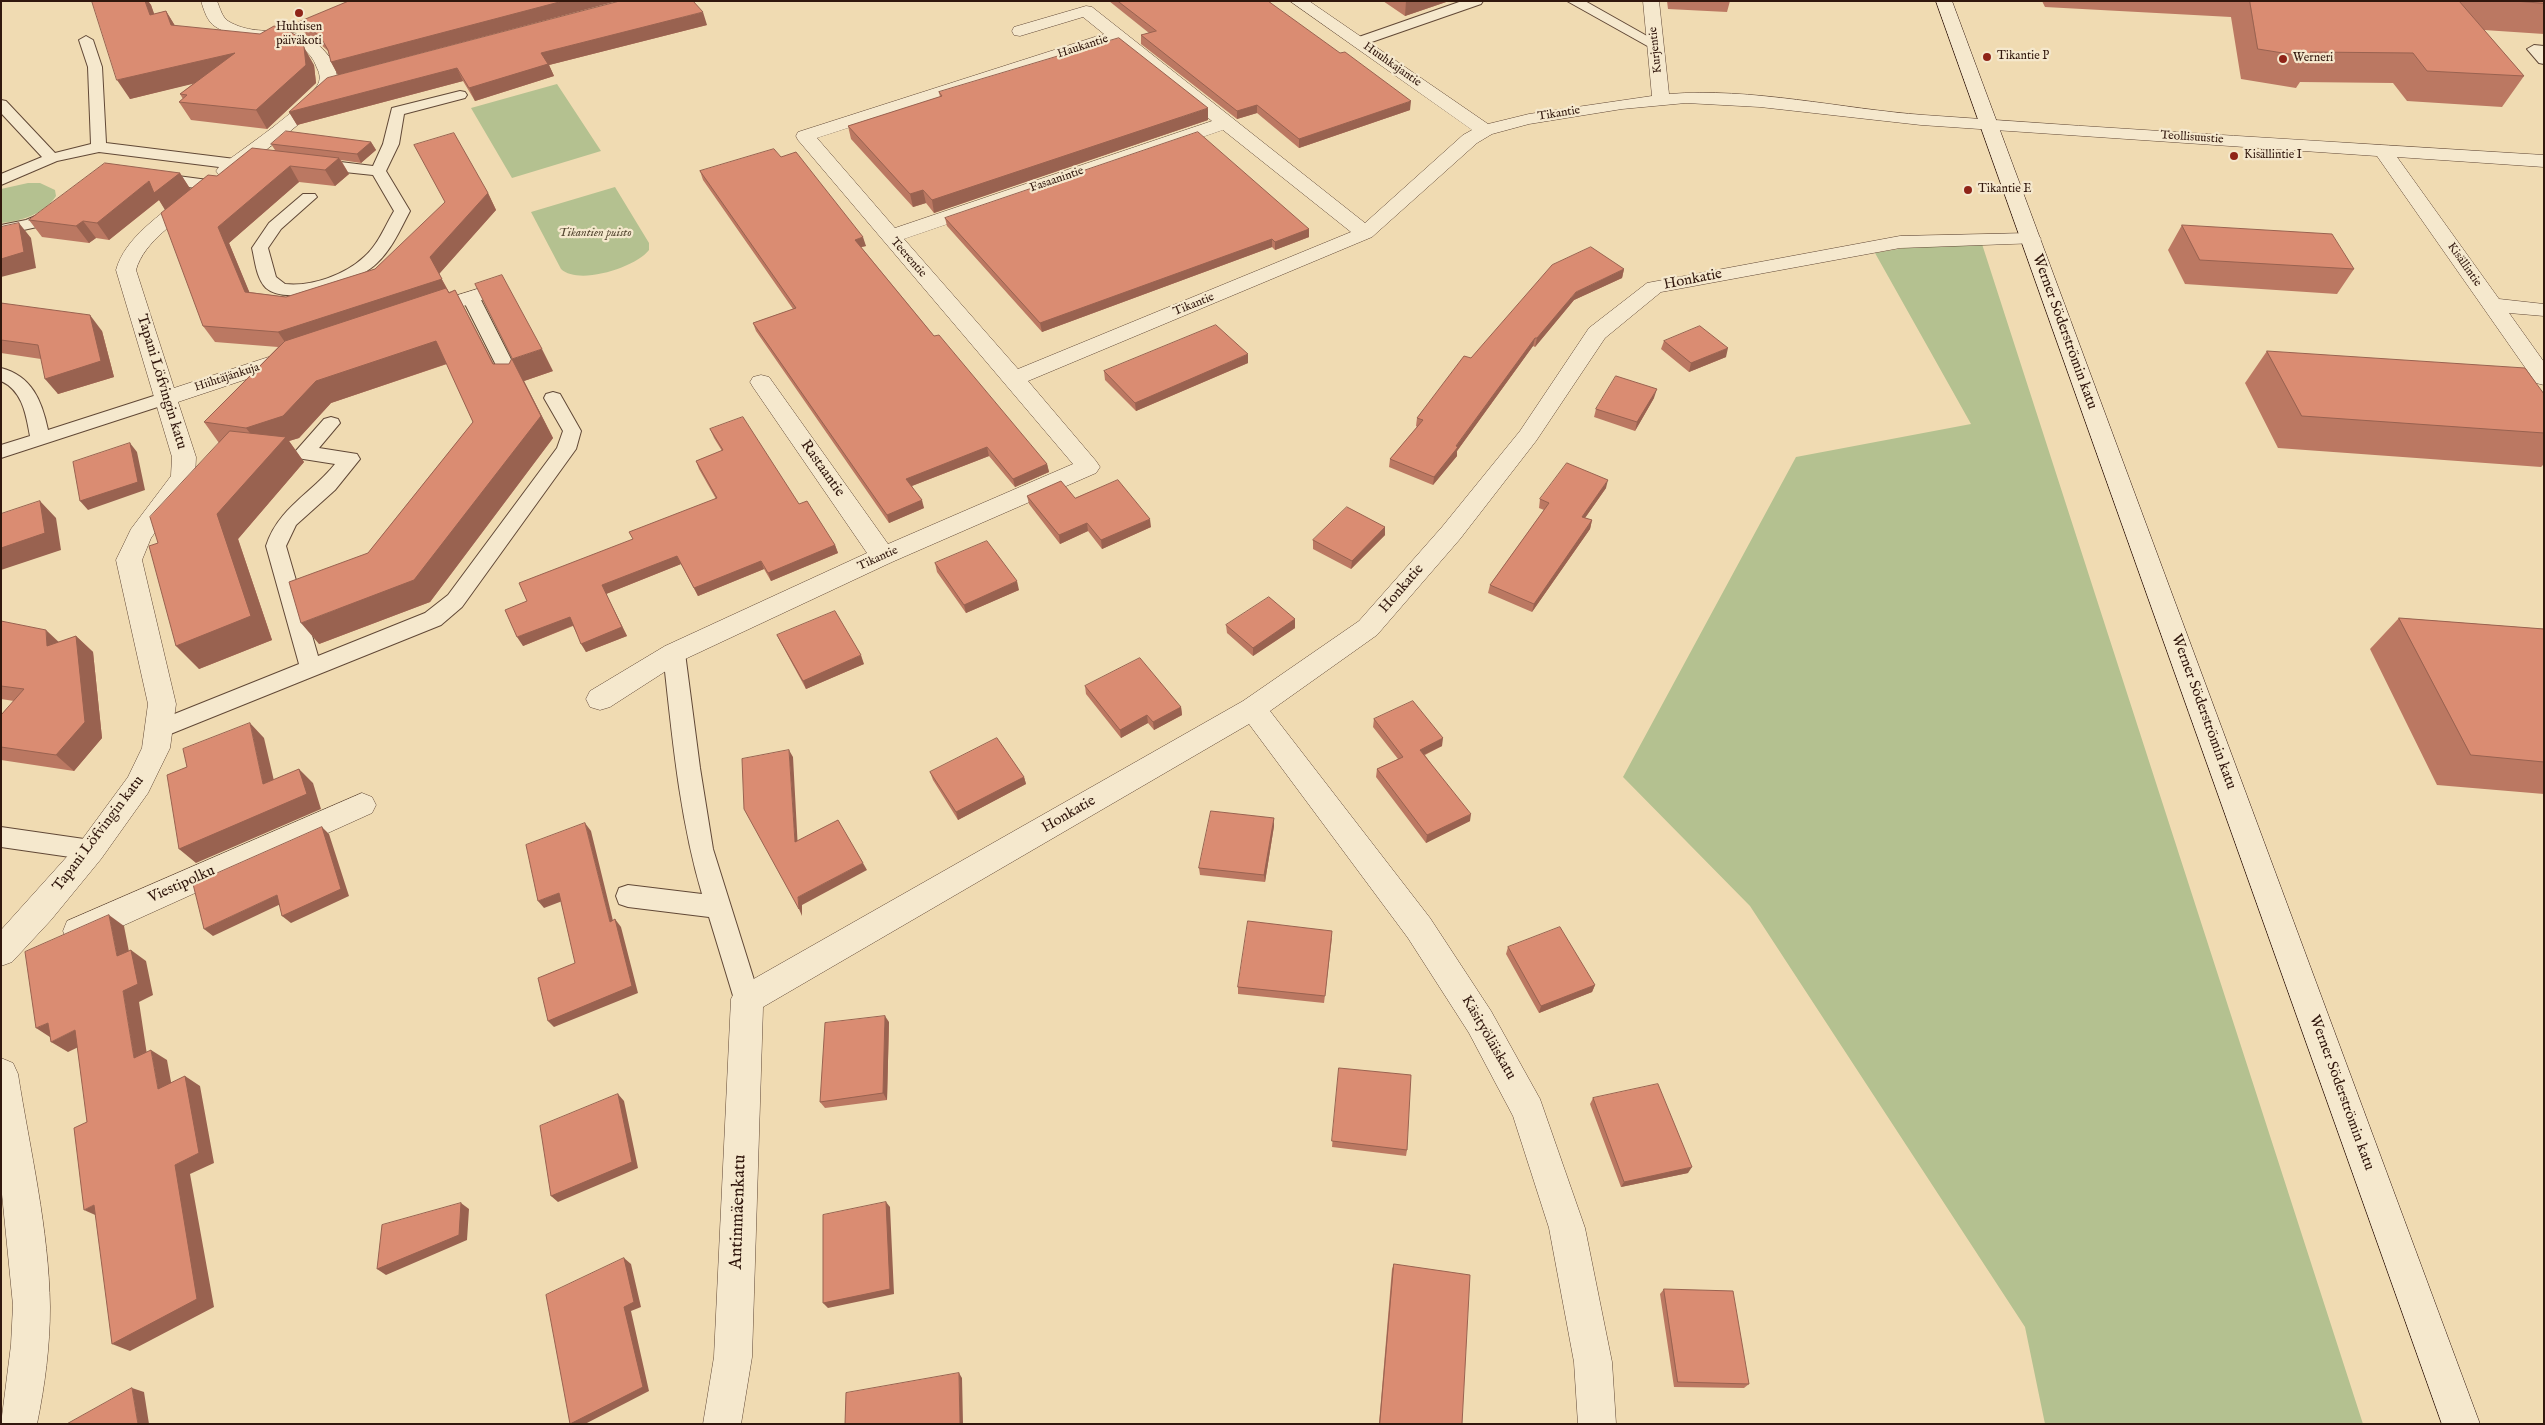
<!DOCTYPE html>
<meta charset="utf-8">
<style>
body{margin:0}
#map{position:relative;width:2545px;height:1425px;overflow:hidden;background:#f0dbb2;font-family:"IM FELL English",serif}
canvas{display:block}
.frame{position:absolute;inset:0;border:2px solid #31170d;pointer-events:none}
</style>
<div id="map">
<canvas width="2545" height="1425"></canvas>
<div class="frame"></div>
</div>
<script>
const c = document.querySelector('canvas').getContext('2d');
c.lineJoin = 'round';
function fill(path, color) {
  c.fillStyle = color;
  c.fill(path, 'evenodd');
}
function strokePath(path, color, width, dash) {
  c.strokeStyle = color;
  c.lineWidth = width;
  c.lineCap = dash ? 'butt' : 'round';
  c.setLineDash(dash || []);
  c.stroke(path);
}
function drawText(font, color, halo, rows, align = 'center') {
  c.font = font + ' "IM FELL English",serif';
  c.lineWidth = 4.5;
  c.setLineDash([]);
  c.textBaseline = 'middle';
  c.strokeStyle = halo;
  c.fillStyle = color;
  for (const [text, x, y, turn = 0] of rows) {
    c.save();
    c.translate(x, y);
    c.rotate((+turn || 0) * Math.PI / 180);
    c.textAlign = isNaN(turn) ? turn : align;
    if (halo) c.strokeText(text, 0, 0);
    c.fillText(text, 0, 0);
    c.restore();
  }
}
fill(new Path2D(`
 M557,84l44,67 -89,27 -41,-70z
 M28,183h12l15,7 1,6c-12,18 -34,25 -55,27v-34z
 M615,187l34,56v7c-13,17 -70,36 -88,19l-30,-57z
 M1982,244l381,1180h-318l-20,-97 -275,-421 -127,-129 173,-320 175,-33 -96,-171 29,-5z`), '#b4c190');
const lane = new Path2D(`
 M1462,1h21l-2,3 -118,41 -5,1 -7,-4 2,-3z
 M1567,1h18l78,44 -7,4 -5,-1z
 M86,36l7,4 9,27 4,76 129,16 5,2 3,3 -3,3 -5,2 -136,-17 -42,9 -56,24v-11l41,-17 -41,-44v-13l5,1 49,52 36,-9 -3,-77 -9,-27z
 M2534,45l10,1v18l-5,-1 -12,-14z
 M460,91l5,1 2,3 -2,3 -61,16 -5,30 -13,27 24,40c-9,17 -18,38 -33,52 -19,19 -88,45 -111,25 -10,-10 -11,-28 -14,-40l17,-25 34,-29h12l2,3 -36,32 -13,19 8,29 9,7c26,3 60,-9 79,-27 14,-12 21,-31 30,-46l-21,-36 -57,-6 -5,-2 -3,-3 3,-3 5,-2 57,7 10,-22 9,-36z
 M155,173l53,7 8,5 -8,5 -59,-9 -2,-3z
 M59,206l8,5 -2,3 -28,13 -36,8v-10l25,-5z
 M471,293l6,1 3,4 42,83 -3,4h-12l-3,-4 -42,-83 3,-4z
 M1,368c31,8 41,33 47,62l118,-38 7,2 2,4 -2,4 -172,56v-13l29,-9c-4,-21 -7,-45 -29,-55z
 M553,392l7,2 21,37 -5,18 -114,158 -21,18 -273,110 -8,3 -8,-3 -3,-6 3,-6 147,-59 -33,-118c12,-38 46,-53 69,-82l-38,-6 -3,-5 30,-34 7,-2 7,2 2,4 -21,25 38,6 3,5 -25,31 -39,35 -10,21 32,110 107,-43 23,-18 109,-147 6,-17 -19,-33 2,-4z
 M674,645l8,2 3,6 15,115 13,81 47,150 -4,8 -9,4 -9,-4 -4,-8 -25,-82 -81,-10 -9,-3 -3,-8 3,-8 9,-3 74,9c-23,-78 -30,-160 -39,-241l3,-6z
 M1,827l90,13 9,3 3,7 -3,7 -9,3 -90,-13z`);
const street = new Path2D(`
 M201,1h16c3,7 5,16 11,20 37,22 71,-7 103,38 4,7 8,18 5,25 -14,28 -77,70 -103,91h-14l-3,-4 3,-4c26,-20 81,-56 98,-81 4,-6 3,-12 0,-18 -14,-42 -71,-21 -101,-41 -9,-5 -12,-17 -15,-26z
 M1290,1h19l179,123 41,-10 123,-18 -9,-95h16l10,93c81,-7 174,15 255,21 206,15 413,27 620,40v12l-147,-10 102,142 45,5v12l-35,-3 35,49v23l-8,-2 -159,-227 -456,-31 -161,-18 -74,-4 -64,6 -93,15 -37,10 -15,9 -105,94 -344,144 68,80 4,6 -4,6 -204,89 -209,98 -73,47 -10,3 -10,-3 -4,-8 4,-8 75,-45 202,-93 -114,-166 -3,-5 3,-5 8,-2 8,2 119,167 185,-80 -275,-324 -2,-4 2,-4 306,-98 -21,-17 -63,19 -6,-1 -2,-4 2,-4 72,-21 6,1 273,216 98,-88 9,-5zM1113,42l99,79 -317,107 -78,-90zM1223,130l128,102 -333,137 -114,-130z
 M193,192l7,2 3,4 -3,4c-22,19 -56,39 -64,68l38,118 119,-39 8,2 3,5 -3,5 -123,41 18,55 -1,20 -44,61 -9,22 34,144 -6,44 -22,45 -47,66 -50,61 -39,42 -11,4v-36l80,-89 47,-64 14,-29 6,-44 -32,-144 15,-31 40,-53 1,-19 -56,-187c9,-33 45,-55 70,-76z
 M2031,233l7,2 3,4 -3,4 -138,5 -239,44 -56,46 -69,103 -76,98 -83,96 -107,76 160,207 61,93 49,88 45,129 27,134 4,62h-38l-4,-62 -25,-134 -36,-112 -44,-83 -61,-95 -159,-214 -486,283 -11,350 -11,67h-38l11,-67 17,-358 5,-10 507,-288 116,-80 83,-94 78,-96 69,-103 58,-45 253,-47z
 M487,286l7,2 3,4 -3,4 -67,22 -8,-1 -3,-5 3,-5z
 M362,793l10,4 4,8 -4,8 -283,128 -11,4 -11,-4 -4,-10 4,-10z
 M1,1058l12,5 5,11c12,76 31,155 32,233 0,39 -5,78 -13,117h-36l10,-79 2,-40 -12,-121z`);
const secondary = new Path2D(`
 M1936,1h16l528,1423h-38z`);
strokePath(lane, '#614836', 2);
strokePath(street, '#614836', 1);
strokePath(secondary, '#31170d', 1);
fill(lane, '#f5e8cd');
fill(street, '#f5e8cd');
fill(secondary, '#f5e8cd');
fill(new Path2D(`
 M92,1h56l3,4 3,9 12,-3 9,15 139,39 2,18 -49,46 -76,-9 -12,-18 4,-3 -3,-5 14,-11 -64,16z
 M349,1h268l-279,74 -7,-13 -3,-11 -12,-11 -10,-5 -7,-13z
 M620,1l87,24 -158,40 5,11 -79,25 -12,-20 -166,44 -8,-13z
 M1109,1h159l142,109 -111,38 -42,-35 -20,6 -96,-75v-9l8,-2z
 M1383,1h66l-44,15z
 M1667,1h63l-3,11 -59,-3z
 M2042,1h502v33l-60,-4 40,46 -22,31 -95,-6 -14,-18 -93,-1 -4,6 -55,-9 -10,-62 -186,-10z
 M939,92l269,28 -274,93 -8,-10 -13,4 -62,-68 -3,-13 92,-29z
 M371,142l5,8 -15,13 -20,-3 8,14 -14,12 -36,-4 -70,61 20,49 37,5 89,-28 113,-76 8,17 -57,64 10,18 6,-2 39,74 59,7 -29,10 29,57 -123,164 -111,42 49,-91 105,-131 -26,-58 -116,39 -32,35 -10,3 15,21 -66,77 34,101 -73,29 -41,-126 61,-100 -15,-21 74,-75 -63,-5 -12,-16 -38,-117 -6,-9 -50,40 -13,-2 -7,5 -47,-6 -13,-17 151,-47 10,16 27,-13 58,-26 -4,-6z
 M781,157l85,89 -5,1 73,89 113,128 2,8 -34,15 -26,-31 -77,30 12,22 -35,15 -133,-192 -3,-8 40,-14 -90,-129 -3,-9z
 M945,218l364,11v8l-34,13 -3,-3 -230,85 -95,-106z
 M2182,225l172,44 -17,25 -152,-10 -17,-34z
 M1624,269l-2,9 -48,22 -39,47 -2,-1 -76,105v5l-24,29 -44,-18 1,-8 27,-32 -1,-1 1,-8 54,-60z
 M1,303l101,28 12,46 -56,17 -17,-35 -40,-6z
 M1664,341l62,16 -37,15 -28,-23z
 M2267,351l277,43v70l-3,3 -263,-19 -33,-65z
 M1248,363l-112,48 -31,-31 -1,-9z
 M1654,398l-19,33 -41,-14 2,-8z
 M710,429l89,75 36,41 3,8 -67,28 -7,-12 -66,27 -17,-32 -75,30 21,42 -41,16 -13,-26 -50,20 4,-45 106,-62 83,-40 -17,-30 -3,-8 26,-10 -8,-13z
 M1606,488l-21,30 7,2 -2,9 -58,83 -44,-19 2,-8 54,-75 -5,-2 1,-9z
 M1027,496l48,2 76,29 -49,22 -14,-18 -28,13 -31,-40z
 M1385,535l-34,34 -38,-20v-9z
 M935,563l84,27 -53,23 -29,-41z
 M2399,618l145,11v165l-107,-9 -67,-136z
 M1295,619v9l-42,28 -26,-23 -1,-8z
 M1,621l58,21 17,-6 17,16 9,86 -28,33 -73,-11v-45l13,-14 -13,-2z
 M777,635l87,29 -58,25 -25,-46z
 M1085,686l96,21 1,8 -28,15 -6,-7 -27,15 -35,-44z
 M1374,719l68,27 -17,9 45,66 -44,22 -50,-66 1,-8 21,-10 -25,-32z
 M930,772l94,5 2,7 -68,36 -25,-40z
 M1274,826l-9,56 -65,-7 -1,-7z
 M1332,938l-8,65 -86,-9v-7z
 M1508,947l87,38 -3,7 -53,21 -33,-59z
 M889,1022l-2,78 -62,8 -5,-6z
 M1339,1068l68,82 -1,6 -74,-9z
 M1593,1098l95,75 -67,14 -31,-83z
 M1394,1264l68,160h-83l13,-155z
 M1664,1289l85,95 -5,4 -70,-1 -14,-93z`), '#bb7862');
fill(new Path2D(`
 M145,1h3l3,4 10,28 -11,-18z
 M563,1h54l-279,74 -7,-13z
 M1406,1h43l-44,15z
 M166,11l11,18 -6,-4z
 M703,12l4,13 -158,40 5,11 -79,25 -6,-13 72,-35z
 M304,47l10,18 2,18 -49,46 -11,-19z
 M235,53l11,18 -116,28 -13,-19z
 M457,68l6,13 -166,44 -8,-13z
 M1411,101l-1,9 -111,38v-9z
 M1257,105v8l-20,6v-8z
 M1208,108v12l-274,93 -2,-13z
 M371,142l5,8 -15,13 -4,-9z
 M339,158l10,16 -14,12 -10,-16z
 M290,166l9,16 -70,61 27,65 -11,-16 -27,-65z
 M180,173l11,17 -26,20 -6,-10 -50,40 -12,-17 52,-42z
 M923,190l3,13 -13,4 -3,-13z
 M488,193l8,17 -57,64 22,41 -172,33 -11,-16 152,-75z
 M83,221l13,17 -7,5 -13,-17z
 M19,223l12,15 5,30 -35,9v-18z
 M1309,229v8l-34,13v-8z
 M863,237l3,9 -9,2 -2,-8z
 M1272,239v8l-230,85 -2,-9z
 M1624,269l-2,9 -48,22 -39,47 2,-9 39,-46z
 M90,315l12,16 12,46 -56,17 -13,-15z
 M1535,338l-2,8 -76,105v5l-24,29 1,-8z
 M436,341l13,22 -118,40 -32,35 -10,3 15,21 -66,77 34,101 -73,29 -23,-23 41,-132 46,-64 -17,-22 70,-47z
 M1728,348l-2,9 -37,15 2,-9z
 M542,349l11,22 -29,10 29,57 -123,164 -111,42 -18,-21 113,-43 98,-221z
 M1248,354v9l-112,48 -1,-8z
 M1657,389l-3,9 -19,33 2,-9z
 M130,443l7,9 8,38 -57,20 -8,-9z
 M987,447l2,9 -80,31 -3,-8z
 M1047,464l2,8 -34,15 -2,-8z
 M1608,480l-2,8 -26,37 2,-8z
 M922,500l2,8 -35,15 -2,-8z
 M40,501l16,17 5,32 -60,20v-22z
 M1150,519l1,8 -49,22 -1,-9z
 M1592,520l-2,9 -58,83 2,-8z
 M1087,523l1,8 -28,13 -1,-9z
 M1385,527v8l-34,34 1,-8z
 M835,545l3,8 -67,28 -3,-8z
 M677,556l4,8 -75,30 21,42 -41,16 -5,-8 21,-59z
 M761,561l3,8 -66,27 -4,-8z
 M1017,581l2,9 -53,23 -2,-8z
 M570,617l4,8 -51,21 -6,-9z
 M1295,619v9l-42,28v-8z
 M46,630l17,16h-16z
 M76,636l17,16 9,86 -28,33 -18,-16z
 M861,655l3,9 -58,25 -3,-8z
 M1181,707l1,8 -28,15 -1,-8z
 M1147,715l1,8 -27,15 -1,-8z
 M250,723l14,15 14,60 -15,-14z
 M1443,738l-1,8 -23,11 1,-7z
 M789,750l4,7 5,93 -3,-8z
 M299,769l14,14 8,26 -125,54 -17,-14z
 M1024,777l2,7 -68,36 -2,-8z
 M1471,814l-1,7 -44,22 1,-8z
 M1274,818v8l-9,56 -1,-7z
 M585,823l6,8 24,98 -5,-7z
 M322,827l7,7 20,62 -58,27 -9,-7z
 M863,863l4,7 -65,35v11l-3,-7 -1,-12z
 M559,893l6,7 -21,8 -6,-7z
 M277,895l8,7 -72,34 -9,-7z
 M109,915l15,11 8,41 -15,-11z
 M615,919l6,8 17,66 -84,34 -6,-6z
 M131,950l15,11 7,34 -14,7 10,66 -15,-10 -11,-67z
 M1595,985l-3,7 -53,21 2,-7z
 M885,1016l4,6 -2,78 -4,-7z
 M48,1023l5,16 -17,-11z
 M75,1030l16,11 -23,11 -17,-10z
 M151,1050l16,10 7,38 -16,-9z
 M185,1076l15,10 14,77 -24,11 24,133 -84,44 -18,-7z
 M618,1094l6,7 14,67 -80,34 -7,-6z
 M1692,1167l-4,6 -67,14 3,-5z
 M886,1202l4,5 4,87 -66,14 -5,-5z
 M461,1203l8,6 -2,31 -81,35 -9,-6z
 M94,1205l8,13 -18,-8z
 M624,1258l7,6 10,43 -10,4 18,80 -64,33h-15z
 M959,1373l3,5 1,46h-3z
 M132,1388l12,4 5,32h-11z`), '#996250');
const building = new Path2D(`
 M92,1h53l5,14 16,-4 5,14 89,9 14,-8 11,3 12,7 7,11 2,18 -50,45 -77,-8 8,-7 -7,-1 55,-41 -118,27z
 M349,1h214l-232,61 -3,-12 -7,-12 -12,-11 -10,-5z
 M620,1h73l10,11 -162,41 7,11 -79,24 -12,-20 -168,44 38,-34z
 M1118,1h150l72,52 5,-1 66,49 -112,38 -42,-34 -20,6 -96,-76 15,-4z
 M2250,1h209l65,75 -97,-5 -14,-18 -103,-1 4,6 -56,-9z
 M2515,1h29v2z
 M1119,38l89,70 -276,92 -9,-10 -13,4 -62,-68 94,-30 -3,-4z
 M286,131l85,11 -14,12 -86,-10z
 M1198,132l111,97 -34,13 -3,-3 -232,84 -95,-105z
 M454,133l34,60 -58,64 12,22 -164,53 -75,-6 -42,-113 47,-38 9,1 35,-28 87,10 -14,12 -35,-4 -72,61 27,65 41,5 89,-28 70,-67 -31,-57z
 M774,149l7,8 15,-5 67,85 -8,3 79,96 5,-1 108,129 -34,15 -26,-32 -81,32 16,21 -35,15 -134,-192 43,-15 -96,-137z
 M105,163l75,10 -26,20 -5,-12 -52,42 -14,-2 -7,5 -47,-6z
 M19,223l5,29 -23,7v-32z
 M2182,225l150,9 22,35 -154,-9z
 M1591,247l33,22 -48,23 -39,46h-2l-79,108 2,1 -24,30 -44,-18 33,-39 -6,-2 47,-62 7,2 81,-93z
 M502,275l40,74 -30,10 29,57 -127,164 -113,43 -12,-41 79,-29 105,-131 -37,-81 -120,40 -33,35 -37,12 -42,-6 81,-81 161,-53 3,5 6,-3 38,74h16l3,-6 -37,-74z
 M1,303l89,12 11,46 -56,18 -7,-34 -37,-5z
 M1216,325l32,29 -113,49 -31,-32z
 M1700,326l28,22 -37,15 -27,-22z
 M2267,351l258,17 19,26v39l-242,-17z
 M1616,376l41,13 -20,33 -41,-13z
 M743,417l56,87 8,-3 28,44 -67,28 -7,-12 -67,27 -17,-32 -75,29 20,42 -41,17 -11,-27 -53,20 -12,-27 22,-9 -8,-18 114,-44 -4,-7 88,-34 -21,-37 27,-11 -13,-21z
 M230,431l56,6 -69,77 34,102 -75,30 -27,-100 9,-3 -8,-26z
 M130,443l8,39 -58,19 -7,-39z
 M1567,463l41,17 -26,37 10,3 -58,84 -44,-19 59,-82 -9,-4z
 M1118,480l32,39 -49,21 -14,-17 -28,12 -32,-39 34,-15 14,17z
 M40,501l5,32 -44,15v-34z
 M1347,507l38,20 -33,34 -39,-21z
 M987,541l30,40 -53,24 -29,-42z
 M1269,597l26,22 -42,29 -27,-23z
 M835,611l26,44 -58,26 -26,-46z
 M2399,618l145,11v133l-73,-7z
 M1,621l45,9 1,16 29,-10 9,86 -29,33 -55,-8v-32l23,-26 -23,-3z
 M1140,658l41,49 -28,15 -6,-7 -27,15 -35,-44z
 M1413,701l30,37 -23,12 51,64 -44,21 -50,-66 26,-12 -29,-38z
 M250,723l13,61 36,-15 8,25 -128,55 -12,-74 20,-8 -4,-18z
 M997,738l27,39 -68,35 -26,-40z
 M789,750l6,92 43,-22 25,43 -65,34 1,12 -55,-100 -2,-50z
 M1211,811l63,7 -10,57 -65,-7z
 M585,823l25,99 5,-3 17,67 -84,35 -10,-43 37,-15 -16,-70 -21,8 -12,-56z
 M322,827l19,62 -59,27 -5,-21 -73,34 -11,-45z
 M109,915l8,41 14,-6 7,34 -15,7 11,67 17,-8 7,39 27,-13 14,77 -24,12 22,134 -85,45 -18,-139 -10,5 -10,-82 13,-6 -12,-92 -24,12 -3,-19 -12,5 -11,-76z
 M1248,921l84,10 -7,65 -87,-9z
 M1560,927l35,58 -54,21 -33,-59z
 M885,1016l-2,77 -63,9 5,-79z
 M1339,1068l72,7 -4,75 -75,-9z
 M1658,1084l34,83 -68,15 -31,-84z
 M618,1094l14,68 -81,34 -11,-70z
 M886,1202l4,87 -67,14v-88z
 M461,1203l-2,32 -82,34 5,-44z
 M624,1258l10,44 -10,5 19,80 -73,37 -24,-129z
 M1394,1264l76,11 -8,149h-82z
 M1664,1289l69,2 16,93 -71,-2z
 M959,1373l1,51h-115l1,-31z
 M132,1388l6,36h-71z`);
fill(building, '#da8c72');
strokePath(building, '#996250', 1);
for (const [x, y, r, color] of [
 [299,13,5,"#8f2418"],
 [1987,57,5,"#8f2418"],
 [2283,59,5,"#8f2418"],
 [2234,156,5,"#8f2418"],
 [1968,190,5,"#8f2418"]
]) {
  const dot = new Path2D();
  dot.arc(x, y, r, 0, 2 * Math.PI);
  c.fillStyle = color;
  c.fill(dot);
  strokePath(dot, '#f5e8cd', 2);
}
drawText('12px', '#31170d', '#f5e8cd', [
 ["Huhtisen",299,28,"center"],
 ["päiväkoti",299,42,"center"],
 ["Tikantie P",1997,57],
 ["Werneri",2293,59],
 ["Kisällintie I",2244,156],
 ["Tikantie E",1978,190]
], 'left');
drawText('12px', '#31170d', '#f5e8cd', [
 ["Haukantie",1083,47,-18],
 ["Kurjentie",1656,50,-96],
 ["Huuhkajantie",1392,65,35],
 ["Tikantie",1559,114,-9],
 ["Teollisuustie",2192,138,4],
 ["Fasaanintie",1057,180,-19],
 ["Teerentie",908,258,49],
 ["Kisällintie",2464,265,55],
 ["Tikantie",1194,305,-22],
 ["Hiihtäjänkuja",227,378,-18],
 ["Tikantie",878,559,-24]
]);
drawText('italic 12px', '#584a34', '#f5e8cd', [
 ["Tikantien puisto",595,234]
]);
drawText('15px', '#31170d', '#f5e8cd', [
 ["Honkatie",1693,280,-11],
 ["Werner Söderströmin katu",2064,332,70],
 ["Tapani Löfvingin katu",161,382,73],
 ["Rastaantie",822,469,55],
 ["Honkatie",1402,589,-49],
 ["Werner Söderströmin katu",2203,712,70],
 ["Honkatie",1069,815,-30],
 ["Tapani Löfvingin katu",99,834,-53],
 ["Viestipolku",182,885,-24],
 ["Käsityöläiskatu",1488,1038,60],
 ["Werner Söderströmin katu",2341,1093,70]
]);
drawText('18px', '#31170d', '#f5e8cd', [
 ["Antinmäenkatu",739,1212,-88]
]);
</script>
